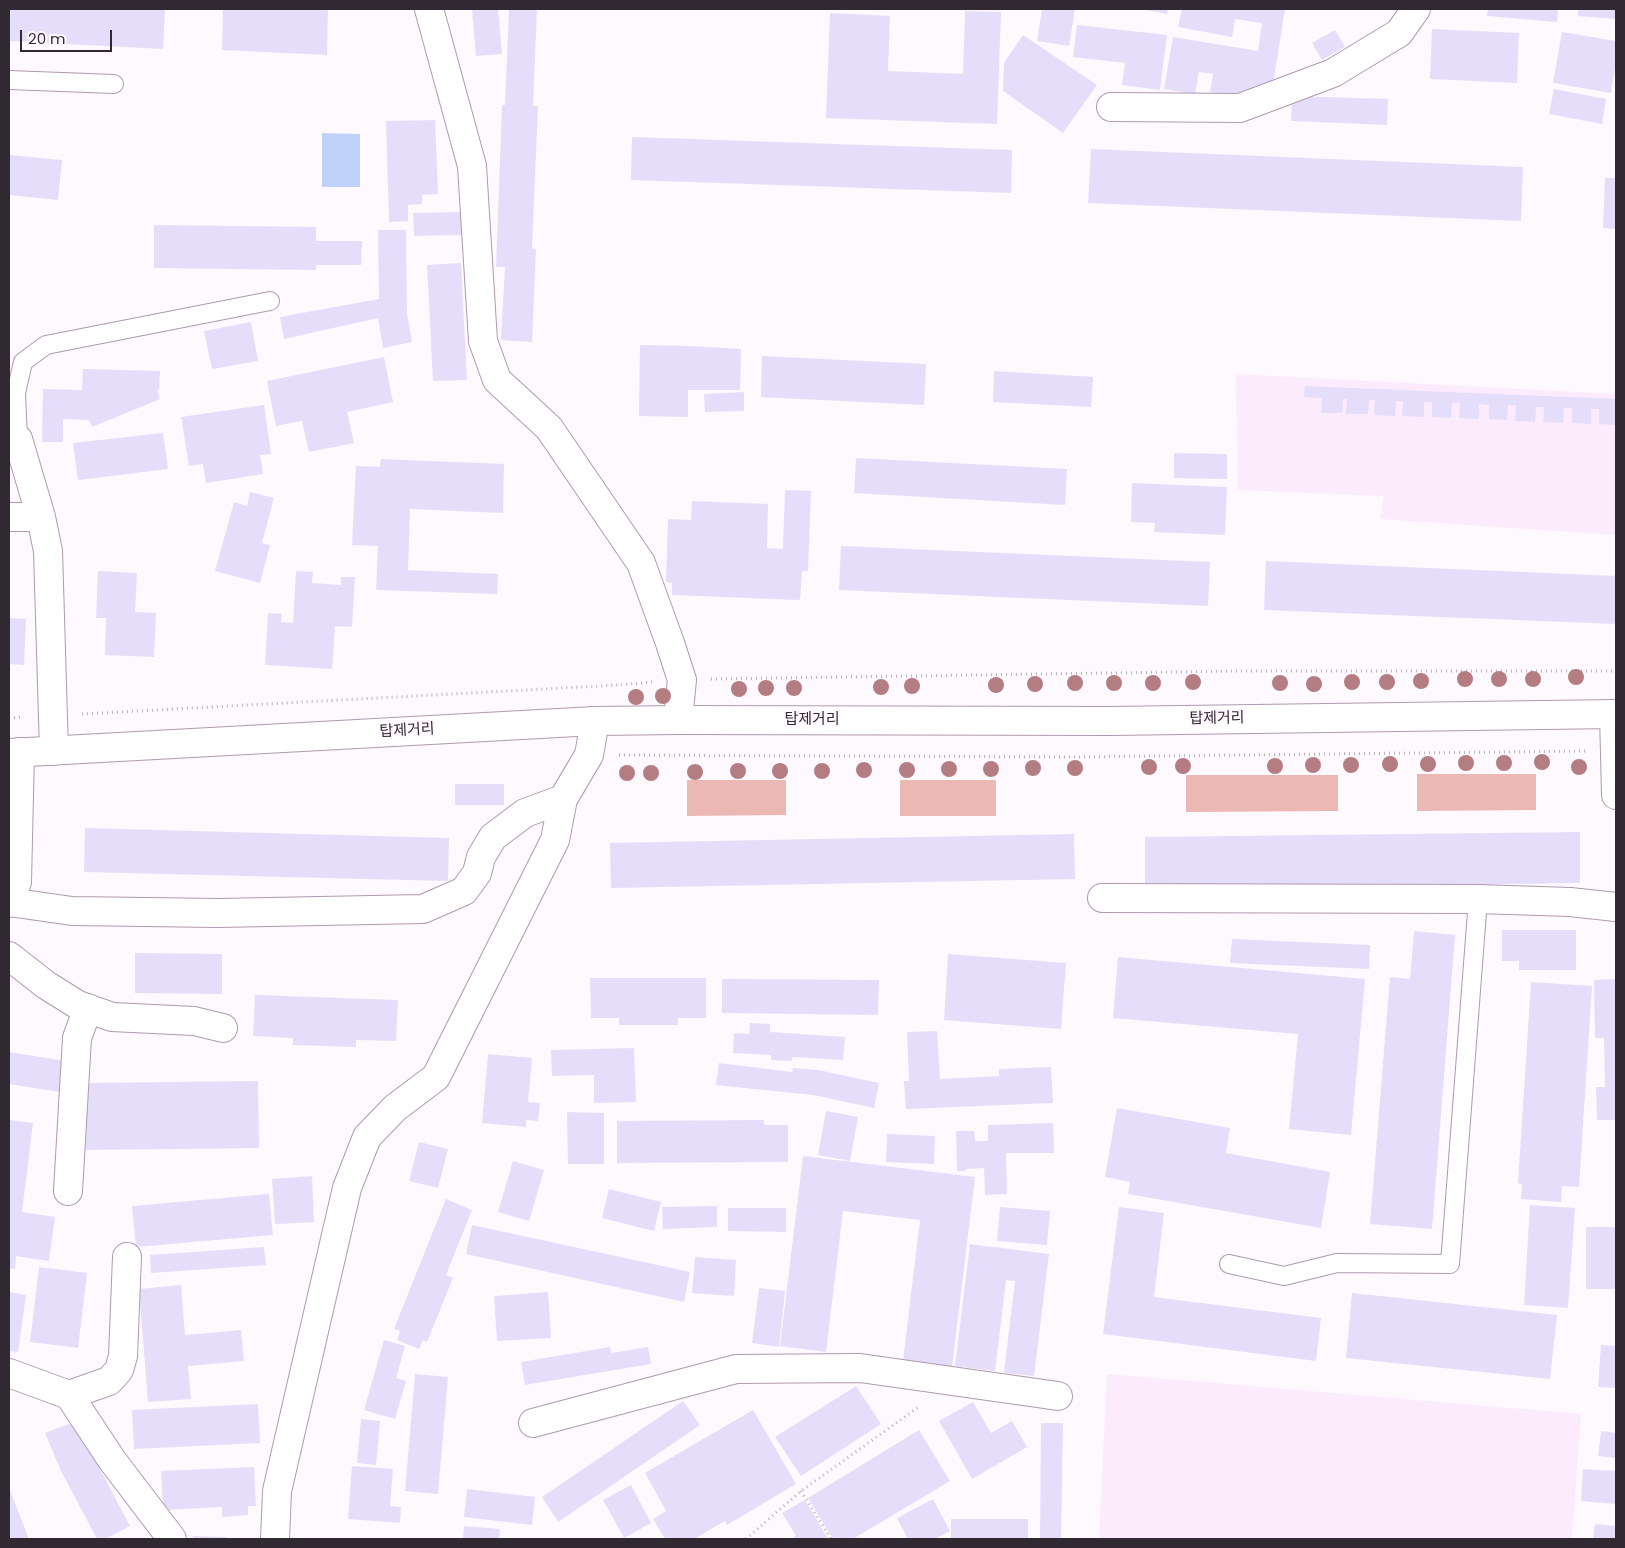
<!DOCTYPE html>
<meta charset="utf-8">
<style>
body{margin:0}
#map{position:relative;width:1625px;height:1548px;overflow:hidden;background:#fef9fe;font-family:Poppins,sans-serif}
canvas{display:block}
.frame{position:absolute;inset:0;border:10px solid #312932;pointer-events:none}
.scale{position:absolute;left:20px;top:30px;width:92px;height:22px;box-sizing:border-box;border:2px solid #312932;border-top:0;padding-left:6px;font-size:15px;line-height:18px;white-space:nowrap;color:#312932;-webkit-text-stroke:4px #fef9fe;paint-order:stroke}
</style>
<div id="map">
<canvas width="1625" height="1548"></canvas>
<div class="frame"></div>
<div class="scale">20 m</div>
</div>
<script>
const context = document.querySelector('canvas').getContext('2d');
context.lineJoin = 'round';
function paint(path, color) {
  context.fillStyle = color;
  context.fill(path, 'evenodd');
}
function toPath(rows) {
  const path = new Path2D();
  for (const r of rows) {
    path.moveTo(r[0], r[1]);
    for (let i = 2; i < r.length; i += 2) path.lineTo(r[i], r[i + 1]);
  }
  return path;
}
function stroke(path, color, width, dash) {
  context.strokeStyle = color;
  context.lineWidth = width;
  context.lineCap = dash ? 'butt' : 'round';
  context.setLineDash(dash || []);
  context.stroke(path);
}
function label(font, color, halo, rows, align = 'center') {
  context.font = font + ' Poppins,"Noto Sans KR",sans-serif';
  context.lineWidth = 5;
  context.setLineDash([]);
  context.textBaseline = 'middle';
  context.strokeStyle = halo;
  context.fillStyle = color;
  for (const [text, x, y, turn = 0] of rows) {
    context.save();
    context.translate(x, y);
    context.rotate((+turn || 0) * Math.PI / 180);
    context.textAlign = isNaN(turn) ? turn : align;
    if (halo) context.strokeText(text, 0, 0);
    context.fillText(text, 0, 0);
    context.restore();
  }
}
paint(toPath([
 [1236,374,1616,394,1616,535,1380,519,1384,496,1238,490],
 [1107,1374,1581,1414,1572,1539,1099,1539]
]), '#fcebfc');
paint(toPath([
 [1417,774,1536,774,1536,810,1417,811],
 [1186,775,1338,775,1338,811,1186,812],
 [687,780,786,780,786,815,687,816],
 [900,780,996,780,996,816,900,816]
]), '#ebb8b4');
paint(toPath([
 [322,133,360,134,360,187,322,187]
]), '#c1d2fa');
paint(toPath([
 [9,9,165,9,163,49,9,41],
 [223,9,328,9,327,55,222,50],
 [472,9,498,9,502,54,476,56],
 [509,9,537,9,533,106,538,106,532,248,536,249,532,342,501,340,505,267,496,267,502,105,505,105],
 [1042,9,1075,9,1069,46,1037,41],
 [1142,9,1168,9,1167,14],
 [1182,9,1285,9,1273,84,1241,97,1210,92,1213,74,1199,72,1195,94,1164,89,1173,37,1258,51,1262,23,1235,19,1232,37,1178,27],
 [1488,9,1558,9,1557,22,1487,16],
 [1578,9,1616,9,1616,19,1578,16],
 [965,11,1001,12,997,124,826,118,830,13,890,16,888,71,963,74],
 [1077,25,1167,35,1160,90,1122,85,1125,63,1073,57],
 [1432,29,1519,33,1517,83,1430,79],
 [1335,30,1345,47,1322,60,1312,43],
 [1562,32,1616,41,1616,62,1611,93,1553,83],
 [1023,35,1097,85,1063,133,1003,91,1004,63],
 [1554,89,1606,99,1602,124,1549,114],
 [1292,96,1388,99,1387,125,1291,121],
 [435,120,438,194,422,195,422,204,408,205,408,221,389,222,386,121],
 [632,137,1012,150,1011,193,631,180],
 [1091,149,1523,167,1521,221,1088,203],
 [9,155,62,160,58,200,9,195],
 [1605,178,1616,178,1616,229,1603,228],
 [461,212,462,235,414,236,413,213],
 [154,225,316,227,316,241,362,241,361,265,316,265,316,270,154,268],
 [378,230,406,230,407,313,412,342,383,348,378,318,284,339,280,317,379,299],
 [461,263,467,380,433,381,427,265],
 [251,322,258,361,212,369,204,331],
 [640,345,689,346,741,349,740,390,688,390,688,417,639,416],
 [762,356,926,364,924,405,761,397],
 [384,357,393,402,347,412,354,443,309,452,302,421,276,426,267,381],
 [83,369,160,371,159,390,157,390,160,399,92,427,89,420,63,419,63,442,42,442,43,389,82,390],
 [994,371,1093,377,1091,407,993,402],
 [1305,386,1616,399,1616,425,1599,424,1599,409,1591,409,1591,424,1572,423,1572,408,1564,408,1563,423,1543,422,1544,407,1536,407,1535,422,1515,421,1516,405,1508,405,1507,420,1489,419,1489,405,1479,404,1479,419,1459,418,1460,403,1452,403,1451,418,1432,417,1432,402,1424,402,1424,417,1402,416,1403,401,1396,401,1395,416,1374,415,1375,400,1369,400,1368,414,1346,414,1347,399,1343,399,1342,413,1321,413,1322,398,1304,397],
 [744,392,744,411,705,412,704,394],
 [264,405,271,454,260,455,263,474,206,483,203,464,189,466,181,417],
 [163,433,168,469,78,480,73,443],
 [1174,453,1227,454,1227,479,1174,478],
 [856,458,1067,469,1065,505,854,493],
 [381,459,504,464,503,513,410,509,408,570,498,574,497,594,376,590,378,546,352,545,356,466,380,467],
 [1132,483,1227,487,1225,535,1154,532,1155,523,1131,522],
 [785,490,811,491,808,571,802,571,800,600,672,595,672,583,666,582,668,519,691,520,692,501,768,504,767,548,783,549],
 [250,492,274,498,262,543,270,545,260,583,215,571,234,502,247,506],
 [841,546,1210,562,1208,606,839,590],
 [1266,561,1616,576,1616,624,1264,610],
 [98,571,137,573,135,612,156,613,154,657,105,655,106,618,96,618],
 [296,571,313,572,312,583,341,585,341,577,355,577,352,627,335,626,332,669,265,665,268,613,282,614,281,622,293,623],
 [9,618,26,619,24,665,9,664],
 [455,784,504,784,504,805,455,805],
 [85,828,449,838,448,881,84,872],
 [1580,832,1580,883,1145,889,1145,837],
 [1074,834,1075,879,611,888,610,843],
 [1502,930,1576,930,1576,970,1519,970,1519,961,1502,961],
 [1414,931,1455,935,1432,1229,1370,1224,1390,977,1410,979],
 [1232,939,1370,945,1369,969,1230,963],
 [135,953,222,954,222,994,135,993],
 [948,954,1066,963,1061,1029,944,1020],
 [1118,957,1365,979,1351,1135,1289,1129,1298,1034,1113,1018],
 [590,978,706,978,706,1018,678,1018,678,1025,619,1025,619,1018,591,1018],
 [722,979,879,980,878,1015,722,1013],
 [1616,979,1616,1120,1597,1120,1596,1087,1605,1087,1604,1038,1595,1038,1594,980],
 [1531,982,1592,986,1579,1187,1562,1186,1561,1202,1521,1199,1522,1184,1518,1183],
 [255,995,398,1000,396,1041,356,1040,356,1047,293,1045,293,1038,253,1036],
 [750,1023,770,1024,770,1032,845,1037,843,1060,792,1057,792,1061,771,1060,771,1055,733,1053,734,1033,749,1034],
 [937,1031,940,1079,999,1076,999,1069,1051,1067,1053,1103,906,1109,904,1081,909,1081,907,1032],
 [634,1048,636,1102,594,1103,594,1075,552,1076,551,1050],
 [9,1052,65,1061,60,1092,9,1084],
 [488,1054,532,1058,528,1102,540,1103,538,1121,526,1120,526,1127,482,1123],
 [719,1063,792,1072,793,1068,818,1070,879,1083,874,1108,813,1095,716,1085],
 [258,1081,259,1148,86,1150,85,1083],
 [1117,1108,1230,1128,1226,1153,1330,1172,1321,1228,1128,1194,1130,1182,1105,1177],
 [826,1111,858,1117,850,1161,818,1155],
 [567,1112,604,1113,604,1164,568,1164],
 [9,1120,33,1123,22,1212,55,1217,49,1261,16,1256,15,1269,9,1268],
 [764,1120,764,1125,788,1125,788,1162,617,1163,617,1121],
 [1053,1123,1054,1153,1006,1153,1007,1194,985,1195,984,1168,966,1169,966,1171,957,1171,956,1131,974,1131,975,1141,988,1141,988,1125],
 [887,1134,935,1136,934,1164,886,1162],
 [419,1142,448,1149,438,1188,409,1181],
 [803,1156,975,1177,952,1367,903,1361,920,1220,843,1211,826,1352,780,1346],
 [513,1161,544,1170,529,1221,498,1212],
 [312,1176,314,1222,275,1224,272,1179],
 [609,1189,661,1202,654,1231,602,1218],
 [269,1194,273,1235,136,1247,132,1206],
 [446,1199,472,1210,446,1275,453,1278,427,1342,423,1340,419,1349,397,1340,400,1331,394,1329],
 [1530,1205,1575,1208,1568,1308,1524,1305],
 [717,1206,717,1227,663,1229,662,1207],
 [1000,1207,1050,1211,1047,1245,997,1241],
 [1119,1207,1164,1213,1154,1297,1321,1318,1316,1361,1103,1334],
 [728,1208,786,1208,786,1232,728,1231],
 [472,1225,690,1272,684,1302,466,1254],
 [1586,1227,1616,1227,1616,1289,1586,1289],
 [970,1244,1049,1254,1034,1376,1004,1373,1015,1281,1006,1280,995,1371,955,1366],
 [264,1247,266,1265,151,1273,150,1255],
 [695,1257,736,1260,734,1296,692,1293],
 [39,1267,87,1273,78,1348,30,1342],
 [181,1285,185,1335,241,1330,244,1361,188,1366,191,1399,148,1402,139,1289],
 [759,1288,785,1291,779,1347,752,1343],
 [9,1292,26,1295,18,1352,9,1351],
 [548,1292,551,1338,497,1341,494,1296],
 [1352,1293,1557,1315,1550,1379,1346,1358],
 [384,1340,405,1346,396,1378,406,1381,395,1419,364,1410],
 [1601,1345,1616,1346,1616,1388,1598,1387],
 [610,1347,611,1353,648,1347,651,1364,525,1385,521,1362],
 [415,1374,448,1377,438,1494,405,1491],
 [856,1386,881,1424,801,1476,775,1437],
 [683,1401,700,1425,558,1522,542,1497],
 [973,1402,991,1433,1012,1421,1027,1447,972,1479,939,1421],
 [258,1404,260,1443,134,1449,132,1410],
 [753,1410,796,1484,727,1525,725,1521,694,1539,665,1539,653,1519,666,1511,645,1473],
 [361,1419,380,1421,376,1465,357,1463],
 [79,1420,92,1454,130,1526,105,1539,97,1539,61,1471,45,1433],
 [1041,1423,1063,1423,1061,1539,1040,1539],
 [919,1430,950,1481,853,1539,833,1539,808,1498],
 [1601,1431,1616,1433,1616,1458,1598,1456],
 [352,1466,393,1469,390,1506,401,1507,400,1523,348,1519],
 [254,1467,256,1506,248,1506,248,1515,222,1517,222,1507,163,1510,161,1471],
 [1583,1469,1616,1471,1616,1504,1581,1501],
 [631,1485,651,1523,624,1538,603,1500],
 [9,1488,29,1539,9,1539],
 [467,1489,535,1497,532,1525,464,1517],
 [933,1499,950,1531,935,1539,908,1539,897,1518],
 [805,1500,828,1539,791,1539,796,1536,782,1513],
 [951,1519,1028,1519,1028,1539,951,1539],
 [1595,1524,1616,1526,1616,1539,1593,1539],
 [464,1526,500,1529,499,1539,463,1539],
 [193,1536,226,1537,226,1539,192,1539]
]), '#e4defb');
const service = toPath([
 [9,80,114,84],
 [18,439,16,393,23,362,46,345,270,301],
 [1229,1264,1284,1276,1337,1263,1450,1264,1478,899]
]);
const minor = toPath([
 [429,9,472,166,483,341,497,380,549,428,641,563,670,643,682,680,678,720],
 [1111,107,1240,108,1333,73,1399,33,1416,9],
 [18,439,41,517,48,551,54,751],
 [9,517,41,517],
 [1614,714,1616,795],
 [1102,898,1478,899,1570,902,1616,907],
 [9,902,72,911,218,913,423,909,464,891,477,873,481,857,493,837,525,813,563,799],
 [9,903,17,882,20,752],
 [9,956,46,985,78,1005,112,1017,194,1021,223,1028],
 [68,1191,77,1038,88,1008],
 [9,1373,69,1395,112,1460,172,1539],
 [69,1395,109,1381,119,1370,123,1356,127,1257],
 [533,1423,736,1369,860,1368,1058,1396],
 [275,1539,277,1491,347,1188,367,1137,395,1108,436,1077,555,840,563,799,589,755,595,721]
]);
const secondary = toPath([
 [9,753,595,721,678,720,1110,721,1616,714]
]);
stroke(service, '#af99af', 20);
stroke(minor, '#af99af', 30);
stroke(secondary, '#af99af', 30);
stroke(toPath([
 [711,679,1240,671,1616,671],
 [82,714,618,685,652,682],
 [9,718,23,717],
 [619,755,1073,757,1586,751],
 [801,1491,831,1539],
 [746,1539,801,1491,920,1406]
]), '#b6b0b7', 3, [1, 4]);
stroke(service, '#fff', 18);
stroke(minor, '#fff', 28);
stroke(secondary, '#fff', 28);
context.fillStyle = '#b37d82';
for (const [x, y] of [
 [1576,677],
 [1465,679],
 [1499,679],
 [1533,679],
 [1421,681],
 [1193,682],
 [1352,682],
 [1387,682],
 [1075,683],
 [1114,683],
 [1153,683],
 [1280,683],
 [1035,684],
 [1314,684],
 [996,685],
 [912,686],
 [881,687],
 [766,688],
 [794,688],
 [739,689],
 [663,696],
 [636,697],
 [1542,762],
 [1466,763],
 [1504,763],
 [1390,764],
 [1428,764],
 [1313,765],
 [1351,765],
 [1183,766],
 [1275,766],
 [1149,767],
 [1579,767],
 [1033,768],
 [1075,768],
 [949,769],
 [991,769],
 [864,770],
 [907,770],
 [738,771],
 [780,771],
 [822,771],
 [695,772],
 [627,773],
 [651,773]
]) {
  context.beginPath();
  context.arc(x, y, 8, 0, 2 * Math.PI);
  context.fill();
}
label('15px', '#312932', '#fef9fe', [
 ["탑제거리",1217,719,-1],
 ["탑제거리",812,720],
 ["탑제거리",407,731,-3]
]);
</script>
